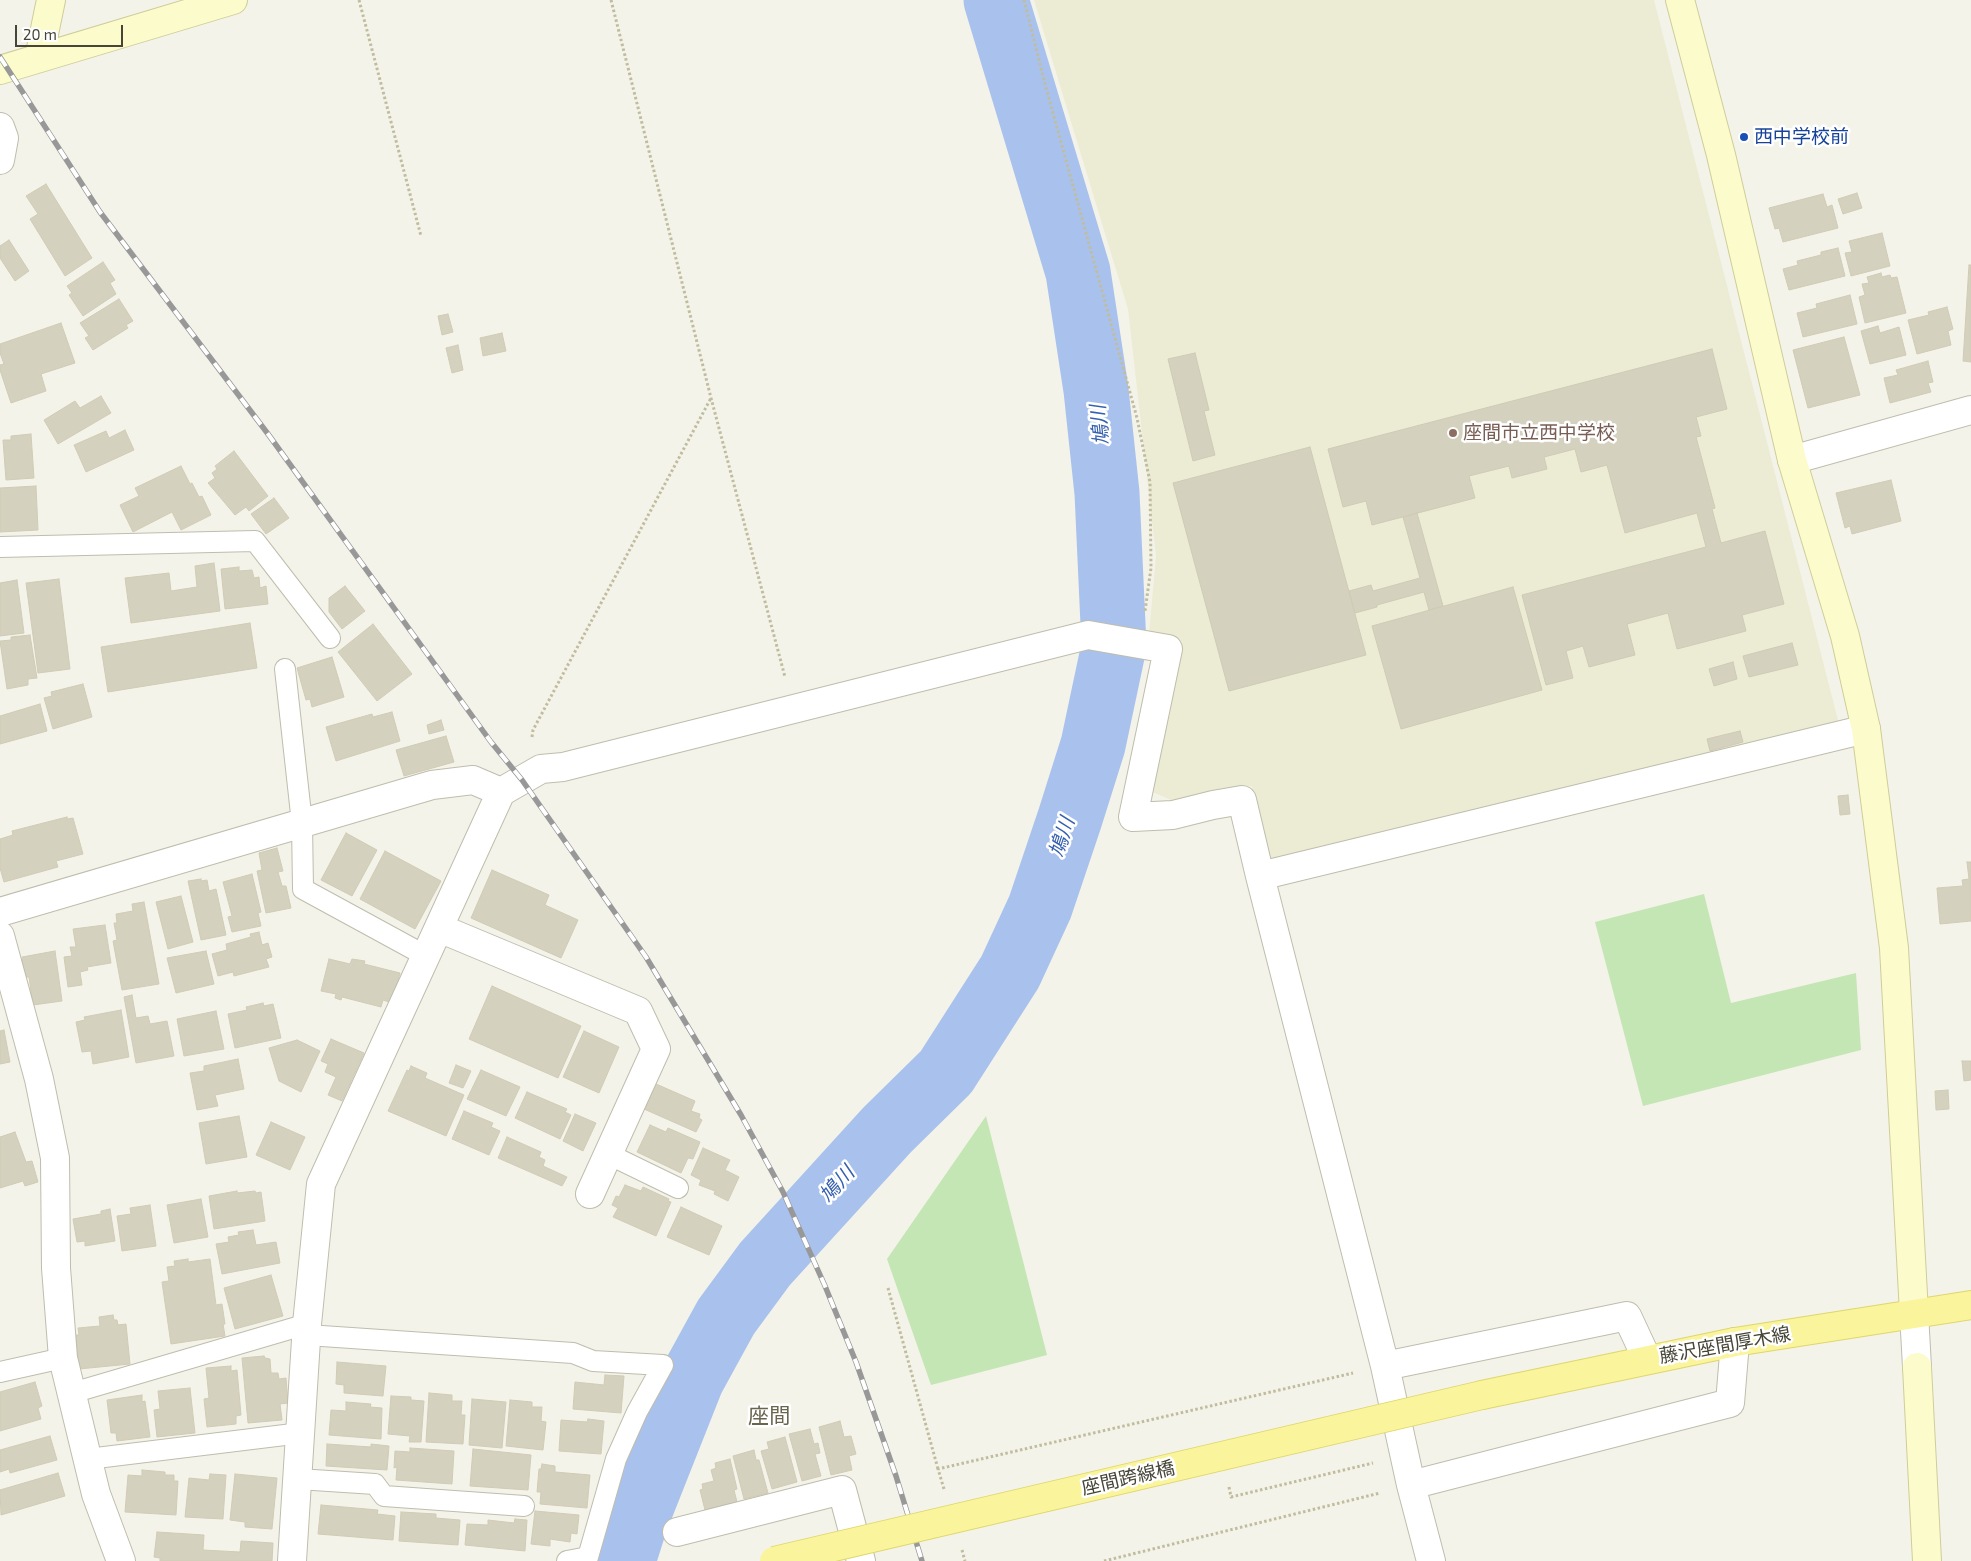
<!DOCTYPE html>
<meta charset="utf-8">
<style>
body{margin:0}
#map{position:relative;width:1971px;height:1561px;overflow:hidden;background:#f4f3e9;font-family:"Exo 2",sans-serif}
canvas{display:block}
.scale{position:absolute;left:15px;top:25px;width:108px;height:22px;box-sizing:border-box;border:2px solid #474538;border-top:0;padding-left:6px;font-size:15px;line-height:18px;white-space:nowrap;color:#474538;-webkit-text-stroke:4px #fff;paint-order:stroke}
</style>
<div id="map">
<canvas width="1971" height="1561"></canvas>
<div class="scale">20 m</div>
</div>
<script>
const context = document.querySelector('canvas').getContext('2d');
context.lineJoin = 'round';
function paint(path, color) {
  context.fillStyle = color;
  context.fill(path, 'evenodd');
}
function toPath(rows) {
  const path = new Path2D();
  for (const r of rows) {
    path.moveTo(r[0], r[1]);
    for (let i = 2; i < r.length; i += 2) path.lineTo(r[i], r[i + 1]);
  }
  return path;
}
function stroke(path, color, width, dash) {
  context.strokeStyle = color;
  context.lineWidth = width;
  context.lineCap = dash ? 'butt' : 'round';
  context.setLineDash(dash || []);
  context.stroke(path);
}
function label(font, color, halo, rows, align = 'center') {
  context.font = font + ' "Exo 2","Noto Sans JP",sans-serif';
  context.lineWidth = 5;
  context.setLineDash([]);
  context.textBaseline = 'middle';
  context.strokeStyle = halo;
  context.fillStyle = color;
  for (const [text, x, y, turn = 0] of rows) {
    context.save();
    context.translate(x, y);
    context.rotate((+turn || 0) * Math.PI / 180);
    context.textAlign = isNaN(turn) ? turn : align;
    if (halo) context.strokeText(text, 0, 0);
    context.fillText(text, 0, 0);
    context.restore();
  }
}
paint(toPath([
 [1034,0,1654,0,1840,728,1285,867,1271,858,1252,786,1178,803,1150,791,1180,642,1149,635,1156,556,1128,309]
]), '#ecebd4');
paint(toPath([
 [1704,894,1731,1003,1856,973,1861,1050,1643,1106,1595,922],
 [986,1116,1047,1355,931,1385,887,1259]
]), '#c4e6b4');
stroke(toPath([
 [623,1561,635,1523,692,1379,726,1317,765,1264,887,1130,946,1072,1010,972,1040,907,1070,818,1093,745,1114,646,1107,493,1096,390,1078,272,996,0]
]), '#a9c2ed', 65);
const building = toPath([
 [46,184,92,258,65,276,30,219,38,214,26,196,46,184],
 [1857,193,1862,208,1843,214,1838,199,1857,193],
 [1823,194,1827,207,1832,205,1838,228,1783,242,1779,228,1775,229,1769,208,1823,194],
 [1882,233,1890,266,1851,276,1845,253,1852,252,1849,241,1882,233],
 [9,240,29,271,15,281,0,258,0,246,9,240],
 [1838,248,1845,276,1789,290,1783,269,1798,265,1797,261,1821,255,1821,252,1838,248],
 [103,262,115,280,110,283,116,294,83,316,69,295,72,293,67,286,103,262],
 [1969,265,1971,265,1971,362,1963,361,1969,265],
 [1881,273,1882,277,1890,275,1891,278,1897,277,1906,313,1865,323,1859,297,1865,295,1862,284,1869,283,1867,277,1881,273],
 [1850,295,1857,324,1803,337,1797,313,1817,308,1816,304,1850,295],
 [119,299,133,321,126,325,128,328,93,350,85,338,89,336,80,323,119,299],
 [1947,307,1953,329,1948,331,1951,345,1917,354,1908,320,1929,315,1928,312,1947,307],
 [448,314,453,332,442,335,438,316,448,314],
 [61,323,75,363,41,374,46,391,11,403,0,370,0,365,4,364,0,353,0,344,61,323],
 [1878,326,1880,333,1899,327,1906,355,1870,364,1861,331,1878,326],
 [502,333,506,351,483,356,480,338,502,333],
 [1844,337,1860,395,1808,408,1793,350,1844,337],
 [458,345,463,370,452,373,446,348,458,345],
 [1712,349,1727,409,1696,417,1701,436,1696,437,1715,508,1712,509,1721,543,1765,531,1784,604,1742,615,1746,631,1677,649,1668,613,1627,624,1635,655,1589,667,1583,646,1566,651,1573,678,1546,685,1522,595,1706,547,1697,513,1625,533,1607,465,1581,472,1575,449,1544,457,1547,469,1512,478,1509,466,1469,476,1475,498,1372,525,1366,501,1343,507,1328,449,1712,349],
 [1195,353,1209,410,1204,411,1215,455,1193,461,1168,359,1195,353],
 [1928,361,1933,382,1928,383,1931,392,1890,403,1884,378,1898,375,1896,370,1928,361],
 [101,396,111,413,58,444,44,420,75,401,80,408,101,396],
 [125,430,134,450,86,472,74,445,106,431,109,438,125,430],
 [31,434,34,478,6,480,3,440,11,440,11,436,31,434],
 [1310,447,1366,655,1229,691,1173,483,1310,447],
 [234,451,268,496,249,511,246,507,235,515,208,483,215,478,212,473,217,469,215,466,234,451],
 [181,466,190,484,192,483,199,497,202,496,211,515,181,530,172,512,133,532,120,505,139,496,135,488,181,466],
 [1891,480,1901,521,1852,534,1850,526,1845,528,1836,493,1891,480],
 [36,486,38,530,0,532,0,488,36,486],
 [274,498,289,518,266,534,251,514,274,498],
 [1417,513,1443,606,1429,610,1424,592,1377,605,1377,607,1355,613,1349,591,1371,585,1373,591,1420,578,1403,517,1417,513],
 [214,563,220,611,131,623,125,578,169,573,171,591,197,587,195,566,214,563],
 [239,567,239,571,252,570,254,578,259,577,260,588,266,586,268,604,225,609,221,569,239,567],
 [59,579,70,669,38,673,26,583,59,579],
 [17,580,24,633,0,636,0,583,17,580],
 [345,586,365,611,342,629,329,612,329,598,345,586],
 [1513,587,1542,690,1401,729,1372,626,1513,587],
 [250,623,257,668,108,692,101,647,250,623],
 [373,624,412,674,377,701,338,652,373,624],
 [30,635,37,678,28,679,28,685,7,689,0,641,11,640,11,637,30,635],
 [1792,643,1798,665,1749,677,1743,656,1792,643],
 [332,657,344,697,312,707,310,699,306,700,297,668,332,657],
 [1733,662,1737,679,1714,686,1709,669,1733,662],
 [83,684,92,717,53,729,44,698,52,696,51,692,83,684],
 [40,704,47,731,0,744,0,716,40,704],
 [392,712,400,741,336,761,326,727,372,714,373,717,392,712],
 [441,720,444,730,429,734,427,725,441,720],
 [1740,731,1743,742,1710,751,1707,739,1740,731],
 [446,736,454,762,404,776,396,750,446,736],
 [1848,795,1850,814,1840,815,1838,796,1848,795],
 [67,817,67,819,73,818,83,854,56,861,58,867,4,882,0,868,0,839,13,835,12,831,67,817],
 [346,833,377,850,352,896,321,880,346,833],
 [277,848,283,871,278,872,282,886,286,886,291,908,266,913,257,871,262,870,259,853,277,848],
 [385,851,441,881,415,929,360,899,385,851],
 [1967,862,1971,862,1971,921,1940,924,1937,888,1963,886,1962,880,1969,879,1967,862],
 [492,870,549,895,545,905,578,920,561,958,471,918,492,870],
 [252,874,261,912,258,913,261,926,232,932,228,917,232,916,223,882,252,874],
 [201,879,201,881,207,880,209,891,216,889,226,935,201,940,188,881,201,879],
 [181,896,193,942,168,949,156,902,181,896],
 [144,902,159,984,122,990,113,941,117,940,114,923,117,923,116,914,133,911,132,904,144,902],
 [105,925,111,963,87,967,88,970,80,972,82,985,68,987,64,957,72,956,70,947,76,947,73,929,105,925],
 [259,932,262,945,268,943,272,957,266,959,269,967,234,976,233,972,218,976,212,954,227,950,226,944,251,937,250,934,259,932],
 [55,951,62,1001,33,1005,29,977,25,977,22,957,55,951],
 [206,951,214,984,176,993,167,958,206,951],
 [329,959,350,964,352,959,365,961,364,964,400,973,392,1003,383,1000,381,1007,342,997,341,1000,335,998,336,994,321,991,329,959],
 [492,986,581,1026,558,1078,469,1039,492,986],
 [132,995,136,1018,148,1016,150,1024,167,1021,174,1056,136,1063,124,997,132,995],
 [263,1003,264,1006,273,1004,281,1038,235,1048,228,1014,247,1010,246,1007,263,1003],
 [121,1010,129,1057,93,1064,91,1051,82,1052,76,1022,85,1020,84,1017,121,1010],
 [216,1011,224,1049,184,1056,177,1019,216,1011],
 [4,1030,10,1062,0,1064,0,1031,4,1030],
 [584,1031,619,1047,599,1093,563,1077,584,1031],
 [331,1039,364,1053,342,1101,328,1095,336,1077,325,1072,328,1064,321,1061,331,1039],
 [297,1040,320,1051,301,1092,279,1081,269,1048,297,1040],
 [238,1059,244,1089,215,1095,218,1106,197,1110,190,1073,204,1071,204,1066,238,1059],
 [1962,1061,1971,1061,1971,1080,1964,1081,1962,1061],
 [456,1065,471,1071,463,1088,449,1083,456,1065],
 [411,1066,427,1073,425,1078,464,1095,446,1136,388,1111,407,1070,409,1071,411,1066],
 [481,1070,520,1087,506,1116,467,1099,481,1070],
 [656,1084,695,1101,691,1111,700,1114,699,1118,702,1120,696,1132,644,1109,656,1084],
 [1948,1090,1949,1109,1936,1110,1935,1091,1948,1090],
 [527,1092,567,1109,565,1112,571,1115,560,1139,515,1118,527,1092],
 [464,1111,493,1123,491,1127,500,1131,489,1155,452,1139,464,1111],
 [575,1114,596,1123,583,1151,563,1141,575,1114],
 [239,1116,247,1157,206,1164,199,1123,239,1116],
 [271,1122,305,1137,290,1170,256,1155,271,1122],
 [650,1125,666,1132,668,1128,700,1142,693,1159,688,1158,681,1173,637,1152,650,1125],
 [15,1132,26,1162,32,1161,38,1182,25,1186,23,1181,0,1188,0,1137,15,1132],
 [507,1137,541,1152,539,1157,545,1160,543,1166,567,1177,562,1186,498,1158,507,1137],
 [703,1148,730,1160,725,1170,739,1177,728,1201,714,1194,715,1191,699,1185,701,1180,691,1175,703,1148],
 [625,1185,641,1191,643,1187,669,1199,668,1201,671,1202,656,1236,613,1217,618,1208,612,1205,616,1196,619,1197,625,1185],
 [237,1191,237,1193,255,1191,256,1193,261,1192,265,1221,214,1229,209,1196,237,1191],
 [201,1199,208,1237,174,1243,167,1205,201,1199],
 [150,1205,156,1246,122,1251,117,1216,131,1214,130,1208,150,1205],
 [681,1207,722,1226,709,1255,667,1237,681,1207],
 [110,1209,115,1241,85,1246,85,1241,77,1242,73,1219,101,1214,101,1211,110,1209],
 [253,1230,256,1245,276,1242,280,1263,222,1274,216,1244,229,1242,228,1237,239,1235,238,1232,253,1230],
 [188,1259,188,1262,210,1259,216,1305,222,1304,225,1324,223,1324,225,1336,171,1344,162,1282,169,1281,167,1267,175,1266,174,1261,188,1259],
 [271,1275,283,1316,235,1329,224,1288,271,1275],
 [113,1315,114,1320,117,1320,118,1325,126,1324,130,1364,79,1369,76,1335,79,1335,78,1328,100,1326,99,1317,113,1315],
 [264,1356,265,1358,270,1359,271,1373,278,1373,279,1379,286,1378,288,1403,280,1404,282,1420,248,1423,242,1358,264,1356],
 [337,1362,386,1366,383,1396,344,1393,344,1385,336,1384,337,1362],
 [231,1366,231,1371,237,1370,241,1415,236,1416,236,1424,207,1427,204,1399,209,1398,206,1368,231,1366],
 [605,1375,624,1376,621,1413,573,1409,575,1382,604,1385,605,1375],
 [35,1382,42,1406,38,1408,41,1419,0,1431,0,1392,35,1382],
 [190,1388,195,1433,157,1437,154,1410,160,1409,158,1391,190,1388],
 [429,1393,452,1395,452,1401,462,1401,461,1415,465,1415,463,1444,426,1442,429,1393],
 [142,1395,142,1402,145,1401,150,1437,117,1441,116,1433,111,1433,107,1400,142,1395],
 [391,1396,411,1397,411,1400,424,1401,421,1442,409,1442,410,1436,388,1434,391,1396],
 [472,1399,506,1402,502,1448,469,1445,472,1399],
 [510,1400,532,1402,532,1407,542,1407,541,1421,546,1422,543,1450,506,1446,510,1400],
 [346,1402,371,1404,370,1407,382,1408,381,1439,329,1435,331,1410,346,1411,346,1402],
 [588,1419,604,1421,601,1454,559,1451,561,1420,587,1422,588,1419],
 [840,1421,844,1437,851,1436,856,1454,849,1456,852,1470,831,1475,819,1427,840,1421],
 [810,1429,814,1444,818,1443,820,1453,815,1454,821,1476,802,1481,789,1434,810,1429],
 [50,1436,57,1460,10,1473,9,1469,0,1472,0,1450,50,1436],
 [785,1437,797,1482,772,1489,761,1451,769,1449,767,1442,785,1437],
 [327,1444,371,1447,371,1444,389,1446,387,1470,326,1466,327,1444],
 [410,1448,454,1451,452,1484,396,1480,397,1467,394,1468,395,1451,410,1452,410,1448],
 [473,1449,531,1455,528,1490,470,1486,473,1449],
 [754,1450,756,1460,759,1460,768,1493,744,1499,733,1456,754,1450],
 [730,1459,737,1489,734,1490,737,1502,705,1510,700,1490,703,1489,702,1484,714,1481,711,1470,716,1468,715,1463,730,1459],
 [542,1464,555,1466,555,1472,590,1475,587,1508,540,1504,541,1492,537,1492,539,1469,541,1469,542,1464],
 [142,1470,165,1472,165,1475,174,1475,174,1481,178,1481,176,1515,125,1512,128,1475,142,1476,142,1470],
 [58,1473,65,1496,1,1515,0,1490,58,1473],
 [210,1474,226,1475,223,1519,185,1517,189,1478,209,1480,210,1474],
 [235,1474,277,1478,272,1529,245,1527,245,1522,230,1520,235,1474],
 [321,1505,378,1510,377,1514,395,1516,393,1540,318,1534,321,1505],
 [535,1511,579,1515,577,1534,571,1533,570,1542,550,1539,550,1546,531,1544,535,1511],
 [401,1512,436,1514,436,1518,460,1520,458,1545,399,1541,401,1512],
 [515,1519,527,1520,525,1551,465,1545,467,1524,488,1525,488,1520,514,1523,515,1519],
 [157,1532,204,1535,203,1550,240,1552,241,1541,273,1543,272,1561,160,1561,160,1558,154,1557,157,1532]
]);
paint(building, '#d5d1bf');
stroke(building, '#d0cbb3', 1);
const lane = toPath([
 [0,547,255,541,330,638],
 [285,669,302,823,303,889,426,956],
 [608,1154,678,1188],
 [307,1335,573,1353,593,1361,663,1365,637,1412,616,1459,588,1557,567,1561],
 [0,1372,63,1358],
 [72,1393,307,1324],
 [88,1459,301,1433],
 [298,1479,375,1484,384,1496,524,1506]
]);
const street = toPath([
 [0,127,4,138,0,160],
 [1792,460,1971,410],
 [1260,876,1866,729],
 [0,912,432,785,473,780,501,792,541,769,563,767,1088,635,1168,649,1133,817,1173,815,1213,805,1242,800,1260,876,1385,1366,1411,1485,1431,1561],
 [439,928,638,1011,656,1049,590,1194],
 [0,936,39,1079,55,1158,56,1268,63,1358,96,1494,121,1561],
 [1914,1313,1917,1367],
 [1385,1366,1627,1316,1647,1359],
 [1411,1485,1730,1403,1735,1342],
 [677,1532,842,1490,861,1561],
 [292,1561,307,1324,321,1184,501,792]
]);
const secondary = toPath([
 [1680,0,1721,155,1792,460,1845,636,1866,729,1894,948,1914,1313],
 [39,58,51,0],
 [0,70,233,0],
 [1917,1367,1927,1561]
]);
const primary = toPath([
 [1482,1395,1735,1342,1971,1305]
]);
stroke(lane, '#bfbdac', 22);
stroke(street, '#bfbdac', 30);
stroke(secondary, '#cfcd99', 30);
stroke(primary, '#dfd66c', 30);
stroke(toPath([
 [359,0,421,236],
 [611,0,711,398,785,677],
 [1024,0,1045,84,1137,418,1150,482,1151,568,1145,611],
 [532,737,533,730,711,398],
 [888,1288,938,1469],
 [1229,1487,1231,1497,1373,1463],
 [944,1489,938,1469,1353,1373],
 [962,1550,965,1561],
 [1104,1561,1380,1493]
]), '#c0bc9e', 3, [2.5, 2.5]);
stroke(lane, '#fff', 20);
stroke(street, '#fff', 28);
stroke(secondary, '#fcfbcb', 28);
stroke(primary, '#faf49c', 28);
const rail = toPath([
 [0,57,100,212,268,434,491,742,522,780,646,957,741,1115,783,1192,825,1286,856,1362,896,1476,922,1561]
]);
stroke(rail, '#989898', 5.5);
stroke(rail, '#fff', 4, [11]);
const primaryBridge = toPath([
 [774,1561,1482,1395]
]);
stroke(primaryBridge, '#dfd66c', 30, []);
stroke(primaryBridge, '#faf49c', 28);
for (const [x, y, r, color] of [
 [1744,137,5,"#1a4fb4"],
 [1453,433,5,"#8d6e63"]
]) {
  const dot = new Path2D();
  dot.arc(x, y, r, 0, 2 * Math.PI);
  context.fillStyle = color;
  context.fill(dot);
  stroke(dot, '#fff', 2);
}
label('19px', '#164399', '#fff', [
 ["西中学校前",1754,137]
], 'left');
label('19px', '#785e54', '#fff', [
 ["座間市立西中学校",1463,433]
], 'left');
label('19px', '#474538', '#fff', [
 ["藤沢座間厚木線",1725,1345,-10],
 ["座間跨線橋",1128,1478,-13]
]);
label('italic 20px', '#3560af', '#fff', [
 ["鳩川",1100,425,-96],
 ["鳩川",1062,837,-72],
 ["鳩川",837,1184,-48]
]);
label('21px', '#6a654f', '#fff', [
 ["座間",769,1416]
]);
</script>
